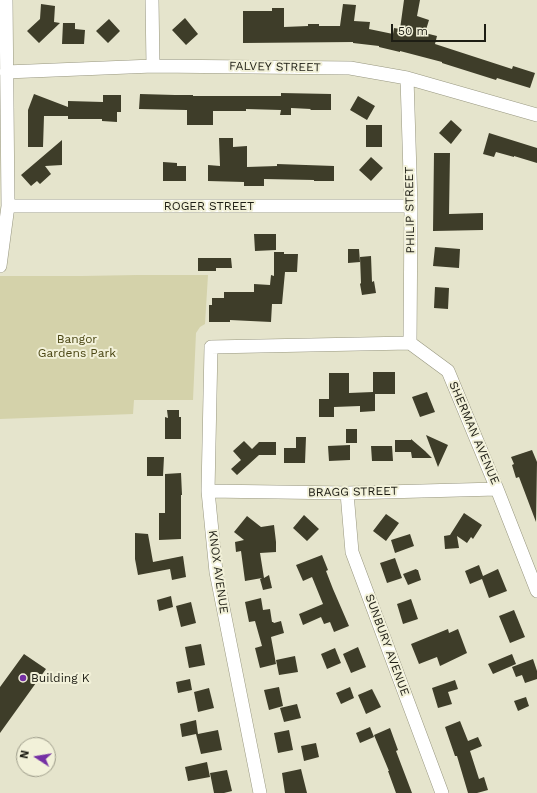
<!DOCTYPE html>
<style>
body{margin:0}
#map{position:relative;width:537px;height:793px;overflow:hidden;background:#e5e4cc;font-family:"Work Sans",sans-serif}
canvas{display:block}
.north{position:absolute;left:16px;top:737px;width:40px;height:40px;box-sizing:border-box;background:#f2f1d9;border:1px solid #9d9c8a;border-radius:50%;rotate:282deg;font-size:11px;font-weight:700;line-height:16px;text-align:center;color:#1d1d14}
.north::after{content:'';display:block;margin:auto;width:14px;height:18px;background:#7530a4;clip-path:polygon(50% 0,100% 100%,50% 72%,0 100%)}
.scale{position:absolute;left:391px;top:24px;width:95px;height:18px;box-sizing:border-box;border:2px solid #1d1d14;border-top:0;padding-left:5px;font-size:12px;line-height:14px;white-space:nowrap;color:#1d1d14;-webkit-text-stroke:3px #f2f1d9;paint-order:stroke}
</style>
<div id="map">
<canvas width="537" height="793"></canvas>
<div class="north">N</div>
<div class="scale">50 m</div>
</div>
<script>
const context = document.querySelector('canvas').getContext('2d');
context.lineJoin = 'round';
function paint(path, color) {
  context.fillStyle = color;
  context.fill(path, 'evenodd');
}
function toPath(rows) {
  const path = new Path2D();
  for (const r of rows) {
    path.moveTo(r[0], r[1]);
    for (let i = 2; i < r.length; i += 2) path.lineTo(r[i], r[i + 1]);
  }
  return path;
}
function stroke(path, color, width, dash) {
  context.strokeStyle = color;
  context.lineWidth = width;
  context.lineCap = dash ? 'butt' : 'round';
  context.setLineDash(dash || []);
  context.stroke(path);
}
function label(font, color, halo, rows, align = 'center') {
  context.font = font + ' "Work Sans",sans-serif';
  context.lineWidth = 4;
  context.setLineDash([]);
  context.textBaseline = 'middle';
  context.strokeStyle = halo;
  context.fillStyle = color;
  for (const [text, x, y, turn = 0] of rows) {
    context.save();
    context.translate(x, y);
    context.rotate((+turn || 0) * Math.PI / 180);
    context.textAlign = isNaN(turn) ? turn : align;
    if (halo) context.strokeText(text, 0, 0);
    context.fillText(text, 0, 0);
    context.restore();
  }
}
paint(toPath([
 [137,275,208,275,205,324,200,327,196,333,193,400,134,400,133,414,0,419,0,276,82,276]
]), '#d4d2aa');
paint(toPath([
 [404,0,420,0,417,16,429,20,425,33,437,36,435,44,512,69,513,66,535,73,530,88,497,78,496,80,442,63,442,62,400,51,400,52,379,47,379,46,353,43,353,42,243,43,243,11,272,11,272,8,284,8,284,27,308,26,308,24,319,24,319,26,340,26,343,4,356,5,354,21,370,22,369,29,393,34,394,28,400,29],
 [41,4,55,6,54,22,60,23,39,43,27,31,40,19],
 [185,18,198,34,186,45,172,30],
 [109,19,120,31,108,43,96,31],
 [63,23,75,23,75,29,85,30,84,44,62,44],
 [281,93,331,94,331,110,310,110,311,109,291,108,291,115,280,115,281,110,246,109,246,111,213,111,213,125,187,125,187,110,139,109,140,94,175,95,193,95,193,96,281,96],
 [34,94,68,107,68,101,103,102,103,95,121,95,121,112,117,112,117,122,102,121,102,119,68,119,68,116,44,116,43,147,28,147,28,110],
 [358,96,375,106,367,120,350,110],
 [451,120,462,130,451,144,439,133],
 [366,125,382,125,382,147,366,147],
 [489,133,537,148,537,163,514,156,514,157,496,152,494,157,483,154],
 [219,138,233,138,233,147,247,146,247,167,277,166,277,164,334,166,334,181,314,181,314,180,264,179,264,186,244,186,244,182,208,181,208,165,220,166],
 [62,140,62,165,45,166,51,174,40,184,37,181,31,186,21,175],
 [434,153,450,153,449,214,483,213,483,230,433,231],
 [371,157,383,168,371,181,359,170],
 [163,162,177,163,177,166,186,166,186,181,163,181],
 [254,234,276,234,276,250,255,251],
 [435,247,460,249,459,268,433,266],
 [348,249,359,249,360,262,348,263],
 [274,252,284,252,284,254,298,254,297,272,285,272,282,304,272,304,271,322,230,320,230,322,209,322,209,305,212,305,212,298,224,298,224,292,254,292,254,284,270,285,271,275,274,276],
 [371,256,372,282,374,281,376,293,362,295,360,284,361,283,360,257],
 [198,258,231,258,232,268,216,268,216,271,198,271],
 [435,287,449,288,448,309,434,308],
 [373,372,395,372,395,394,375,394,375,411,360,412,360,406,334,407,334,417,319,417,319,399,329,399,329,373,349,373,349,393,373,392],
 [427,392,435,412,420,417,412,397],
 [167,410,179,410,179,417,181,417,181,439,165,439,165,417,168,418],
 [346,429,357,429,357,443,346,443],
 [426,435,448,445,438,467],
 [296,437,306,437,305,463,284,463,284,448,296,448],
 [411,439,425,451,432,458,412,458,411,452,395,452,395,440,411,440],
 [244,441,252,449,259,442,276,442,276,455,259,455,237,475,231,469,241,460,233,451],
 [350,445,350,460,329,461,328,446],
 [371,446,392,446,393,461,372,461],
 [532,450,537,462,536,522,519,477,516,478,512,465,514,464,511,457],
 [147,457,164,457,163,476,147,476],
 [181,473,182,495,181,495,181,539,159,540,159,513,165,513,165,474],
 [464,513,482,525,473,539,471,537,467,543,457,536,459,548,445,549,444,536,450,535],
 [386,514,399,523,386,541,373,531],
 [304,515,319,529,307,541,293,528],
 [247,516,261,527,274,525,276,542,276,552,260,553,264,578,269,575,272,588,263,590,260,579,262,578,245,581,241,551,236,552,235,542,244,540,234,532],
 [135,533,148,534,153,562,183,556,186,577,172,580,170,569,138,575,135,559],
 [410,534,414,546,395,553,391,540],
 [322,555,328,570,326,571,333,589,349,626,334,632,330,622,324,624,321,617,303,625,299,614,323,604,312,577,303,581,296,565],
 [395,558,402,578,387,583,380,563],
 [479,565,483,576,498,569,507,591,489,598,482,579,470,584,465,571],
 [416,569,417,570,418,570,421,580,408,585,403,574],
 [171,596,173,607,159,611,157,600],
 [261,598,263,610,270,609,272,622,273,622,274,623,281,621,284,633,271,637,276,664,260,668,255,648,262,646,255,621,249,622,245,602],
 [411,599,418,619,403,624,397,604],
 [191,602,196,623,181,627,176,606],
 [514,610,525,637,510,643,499,616],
 [448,629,449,633,458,629,467,653,440,666,437,657,419,664,411,644],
 [201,644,205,665,189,668,185,647],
 [358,647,366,667,351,673,343,654],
 [335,648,341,663,327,669,321,654],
 [24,654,46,669,0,733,0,687],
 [512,654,516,664,493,674,488,664],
 [295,656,298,672,279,675,276,660],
 [533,659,537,671,537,679,525,683,522,675,516,677,512,667],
 [190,679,192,690,178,693,176,682],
 [455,680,458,689,448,692,452,704,438,708,432,688],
 [279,687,283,706,269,710,264,690],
 [350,687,354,698,341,704,336,693],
 [209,688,214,708,198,712,194,692],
 [372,689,381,707,366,714,358,695],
 [526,697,529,706,518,711,514,701],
 [297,704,301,718,284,722,280,708],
 [196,720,198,734,218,730,222,750,201,754,196,734,182,737,180,724],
 [460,721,468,741,478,737,482,746,470,751,479,779,484,777,488,790,477,793,468,793,457,756,455,756,445,727],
 [370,727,374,737,360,743,356,733],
 [390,728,398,750,396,751,412,793,396,793,388,771,389,771,374,735],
 [289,730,293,750,278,753,274,733],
 [316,743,319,757,304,761,301,746],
 [207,762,210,777,188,781,185,767],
 [301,769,307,793,285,793,282,773],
 [227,770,232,791,224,793,214,793,210,773]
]), '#3e3d29');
const minor = toPath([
 [152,0,153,66],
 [6,72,153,66,350,68,407,78,537,115],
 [407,78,411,206,410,343],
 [8,206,411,206],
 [0,266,8,206,6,0],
 [208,491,347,493,497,489],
 [347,493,352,552,442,793],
 [260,793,216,572,208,491,211,347,410,343,448,371,497,489,537,591]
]);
stroke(minor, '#97967f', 14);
stroke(minor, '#fff', 13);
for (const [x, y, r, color] of [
 [23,678,4,"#7530a4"]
]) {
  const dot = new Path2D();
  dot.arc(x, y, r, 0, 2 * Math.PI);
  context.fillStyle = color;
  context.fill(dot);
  stroke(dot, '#f2f1d9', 1.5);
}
label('12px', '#1d1d14', '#f2f1d9', [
 ["FALVEY STREET",275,67,1],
 ["ROGER STREET",209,206],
 ["PHILIP STREET",410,210,-91],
 ["SHERMAN AVENUE",474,433,67],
 ["BRAGG STREET",353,492,-1],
 ["KNOX AVENUE",218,572,82],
 ["SUNBURY AVENUE",387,645,70]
]);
label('12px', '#4a4613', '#f2f1d9', [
 ["Bangor",77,339],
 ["Gardens Park",77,353]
]);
label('12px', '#1d1d14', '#f2f1d9', [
 ["Building K",31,678]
], 'left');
</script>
